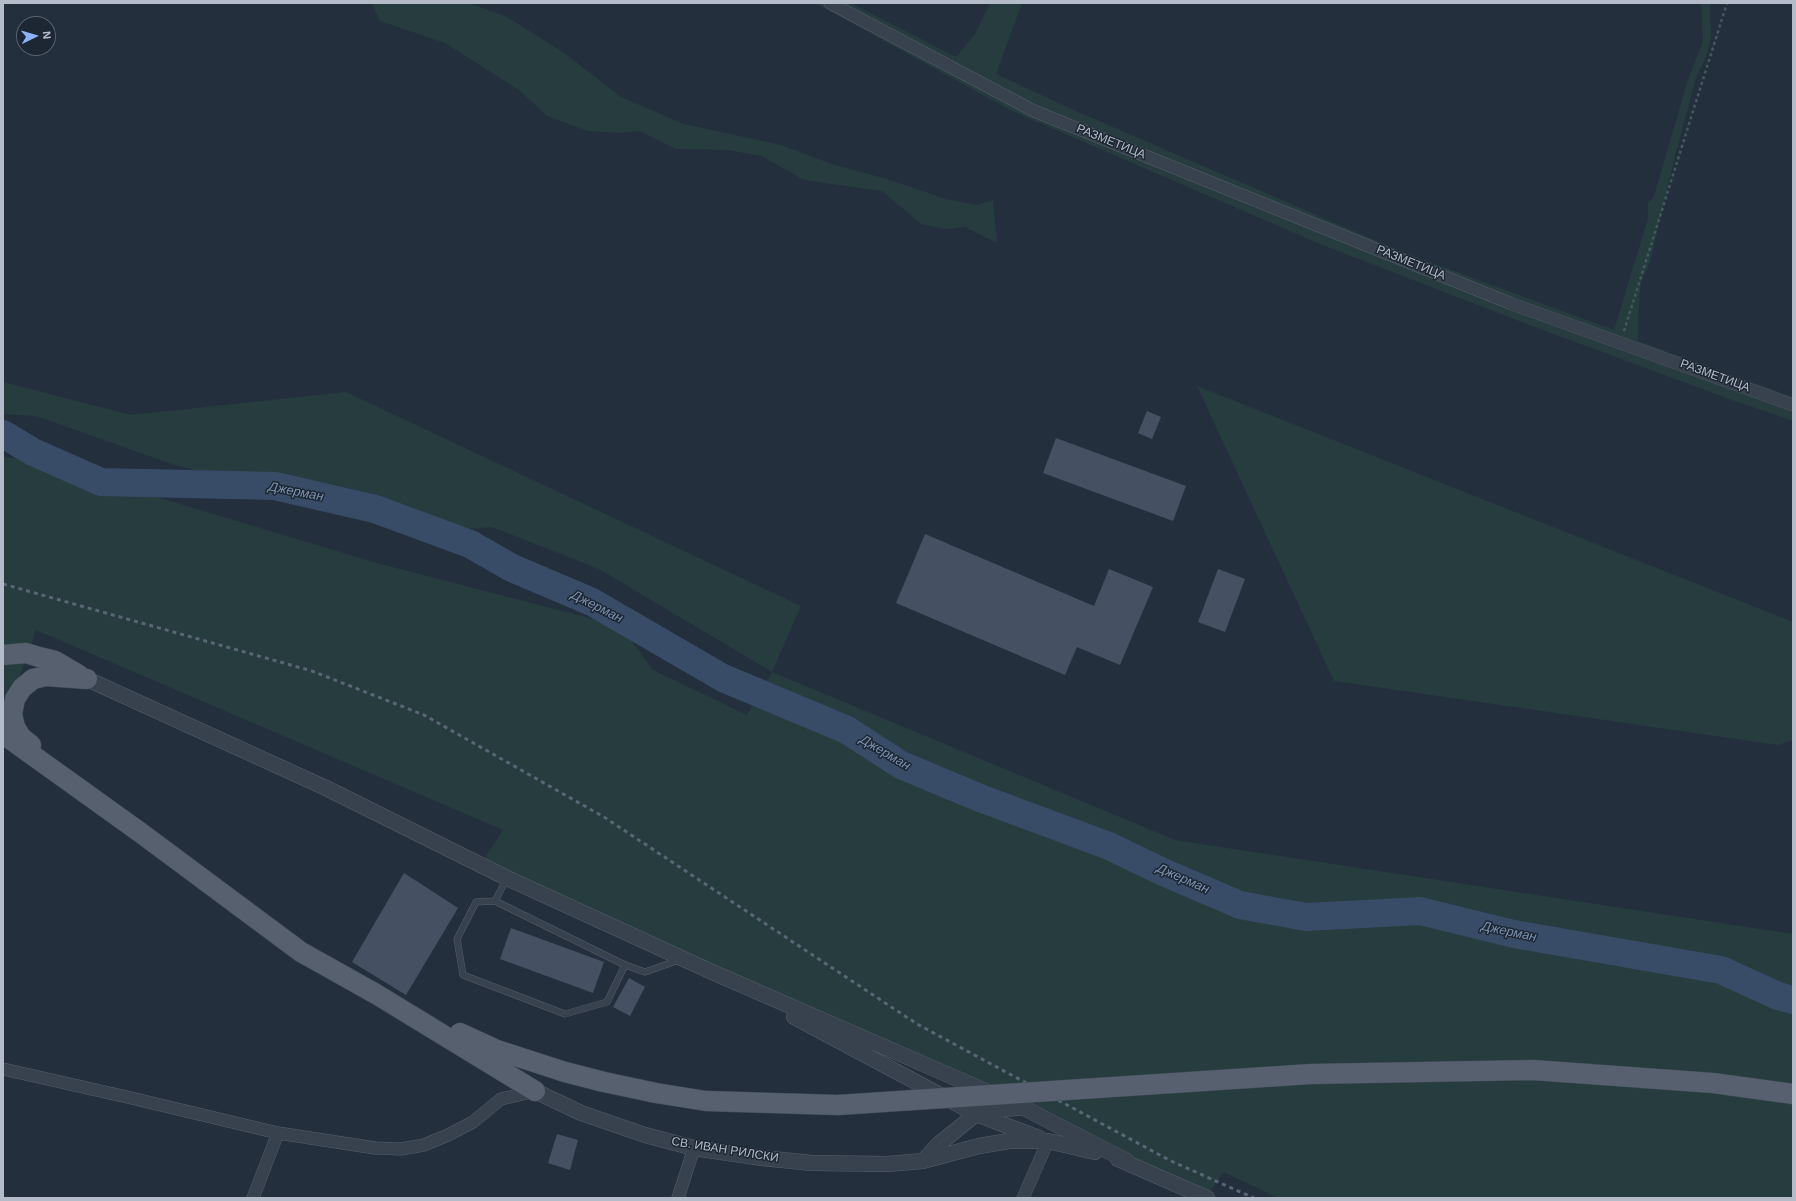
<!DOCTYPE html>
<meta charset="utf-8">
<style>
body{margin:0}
#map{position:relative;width:1796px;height:1201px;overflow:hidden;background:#242f3e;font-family:Helvetica,sans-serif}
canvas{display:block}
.frame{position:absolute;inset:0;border:4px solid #b4bcc9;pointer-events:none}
.north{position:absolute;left:16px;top:16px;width:40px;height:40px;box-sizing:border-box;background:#1d2633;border:1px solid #59626f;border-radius:50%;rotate:85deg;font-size:11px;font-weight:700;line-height:16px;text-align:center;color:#b4bcc9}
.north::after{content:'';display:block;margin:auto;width:14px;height:18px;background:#8ab4f8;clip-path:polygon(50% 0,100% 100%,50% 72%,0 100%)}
</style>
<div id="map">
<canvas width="1796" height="1201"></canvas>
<div class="frame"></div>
<div class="north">N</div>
</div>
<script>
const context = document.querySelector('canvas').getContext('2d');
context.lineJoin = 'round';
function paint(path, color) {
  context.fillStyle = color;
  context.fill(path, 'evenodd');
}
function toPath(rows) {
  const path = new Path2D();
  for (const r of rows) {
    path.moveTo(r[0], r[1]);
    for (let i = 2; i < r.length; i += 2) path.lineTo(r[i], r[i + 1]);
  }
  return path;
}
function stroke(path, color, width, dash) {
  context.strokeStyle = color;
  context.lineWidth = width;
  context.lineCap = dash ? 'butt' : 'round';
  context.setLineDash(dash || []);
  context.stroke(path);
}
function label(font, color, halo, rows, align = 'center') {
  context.font = font + ' Helvetica,sans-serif';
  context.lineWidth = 3;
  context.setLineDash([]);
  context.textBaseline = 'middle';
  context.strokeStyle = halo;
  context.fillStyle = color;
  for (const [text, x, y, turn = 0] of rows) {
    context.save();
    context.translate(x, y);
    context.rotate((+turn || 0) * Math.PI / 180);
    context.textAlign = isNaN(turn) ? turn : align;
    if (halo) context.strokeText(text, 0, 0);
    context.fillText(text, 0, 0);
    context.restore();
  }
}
paint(toPath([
 [371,3,469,3,507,17,563,52,621,97,684,124,781,145,832,164,887,179,946,199,977,205,993,200,997,243,965,227,946,229,921,224,882,191,804,180,761,156,728,150,676,149,640,131,620,133,588,131,547,116,519,90,445,43,380,21],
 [815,3,851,3,956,57,975,34,990,3,1022,3,996,74,1076,111,1400,251,1614,330,1648,218,1648,203,1654,196,1688,80,1703,41,1701,3,1710,3,1711,38,1706,57,1696,78,1675,156,1650,262,1641,282,1638,317,1638,341,1793,397,1793,421,1732,400,1532,326,1320,244,1012,111],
 [3,382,131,415,346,392,801,606,772,672,1175,840,1793,934,1793,1198,1279,1198,1223,1172,1206,1198,480,865,503,830,36,630,3,722,3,457,74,463,157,497,377,563,620,626,653,670,747,715,772,672,599,569,492,527,408,534,169,463,36,416,3,414],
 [1197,386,1793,622,1793,740,1778,745,1334,681]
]), '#263c3f');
stroke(toPath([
 [3,434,33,452,101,482,275,486,375,509,470,544,512,568,592,602,723,678,847,730,901,765,980,798,1109,846,1163,872,1240,905,1306,917,1420,911,1514,934,1721,970,1778,996,1793,1000]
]), '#394c67', 28);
paint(toPath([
 [1147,411,1161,417,1152,439,1138,433],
 [1056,438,1186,486,1173,521,1043,473],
 [925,534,1094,606,1109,569,1153,587,1120,665,1077,647,1065,675,896,603],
 [1218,569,1245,579,1225,632,1198,622],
 [404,873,458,908,406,995,352,962],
 [511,928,604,962,593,993,500,959],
 [629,978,645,987,630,1016,613,1007],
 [557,1134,578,1140,570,1170,548,1163]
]), '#455162');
const service = toPath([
 [507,878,495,901,625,965,645,972,679,960],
 [495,901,476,902,457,939,463,975,565,1014,607,1002,625,965]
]);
const minor = toPath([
 [830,3,1034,111,1512,304,1793,405],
 [3,1069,127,1097,278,1133,375,1148,401,1149,424,1145,448,1135,473,1122,501,1099,535,1091],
 [253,1198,278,1133],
 [678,1198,694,1148],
 [1023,1198,1048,1141]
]);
const tertiary = toPath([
 [87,679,326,788,507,878,712,972,1022,1107,1127,1161],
 [794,1017,976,1114,1039,1138],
 [535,1091,581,1113,645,1135,694,1148,762,1158,812,1163,887,1164,923,1161,979,1146,1009,1141,1048,1141,1095,1152],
 [1118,1159,1207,1198],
 [923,1161,939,1144,976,1114,997,1109,1019,1108]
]);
const primary = toPath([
 [3,655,26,653,39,657,55,661,79,675],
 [3,734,141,833,301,952,376,994,535,1091],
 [31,745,21,737,15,727,12,714,15,699,22,688,33,679,46,676,87,679],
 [460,1033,497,1050,565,1072,604,1082,656,1093,706,1101,838,1105],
 [1311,1074,1533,1070,1713,1083,1793,1094]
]);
stroke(service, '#565f6c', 7);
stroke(minor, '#565f6c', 13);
stroke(tertiary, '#565f6c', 16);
stroke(primary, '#414a57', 21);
stroke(toPath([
 [1624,331,1727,3]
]), '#44595c', 2.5, [3, 3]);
stroke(service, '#38414e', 6);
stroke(minor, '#38414e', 12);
stroke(tertiary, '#38414e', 15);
stroke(primary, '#56606e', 20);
stroke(toPath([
 [3,584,312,671,424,715,604,817,917,1024,1171,1161,1254,1198]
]), '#5a6575', 3, [4, 4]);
const primaryBridge = toPath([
 [838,1105,1311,1074]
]);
stroke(primaryBridge, '#414a57', 21, []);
stroke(primaryBridge, '#56606e', 20);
label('12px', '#b4bcc9', '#1d2633', [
 ["РАЗМЕТИЦА",1111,142,22],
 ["РАЗМЕТИЦА",1411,263,22],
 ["РАЗМЕТИЦА",1715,376,20],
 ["СВ. ИВАН РИЛСКИ",725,1150,9]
]);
label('italic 13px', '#7c92b1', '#1d2633', [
 ["Джерман",296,492,11],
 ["Джерман",597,607,27],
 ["Джерман",885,753,31],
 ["Джерман",1183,879,24],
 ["Джерман",1509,932,12]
]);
</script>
